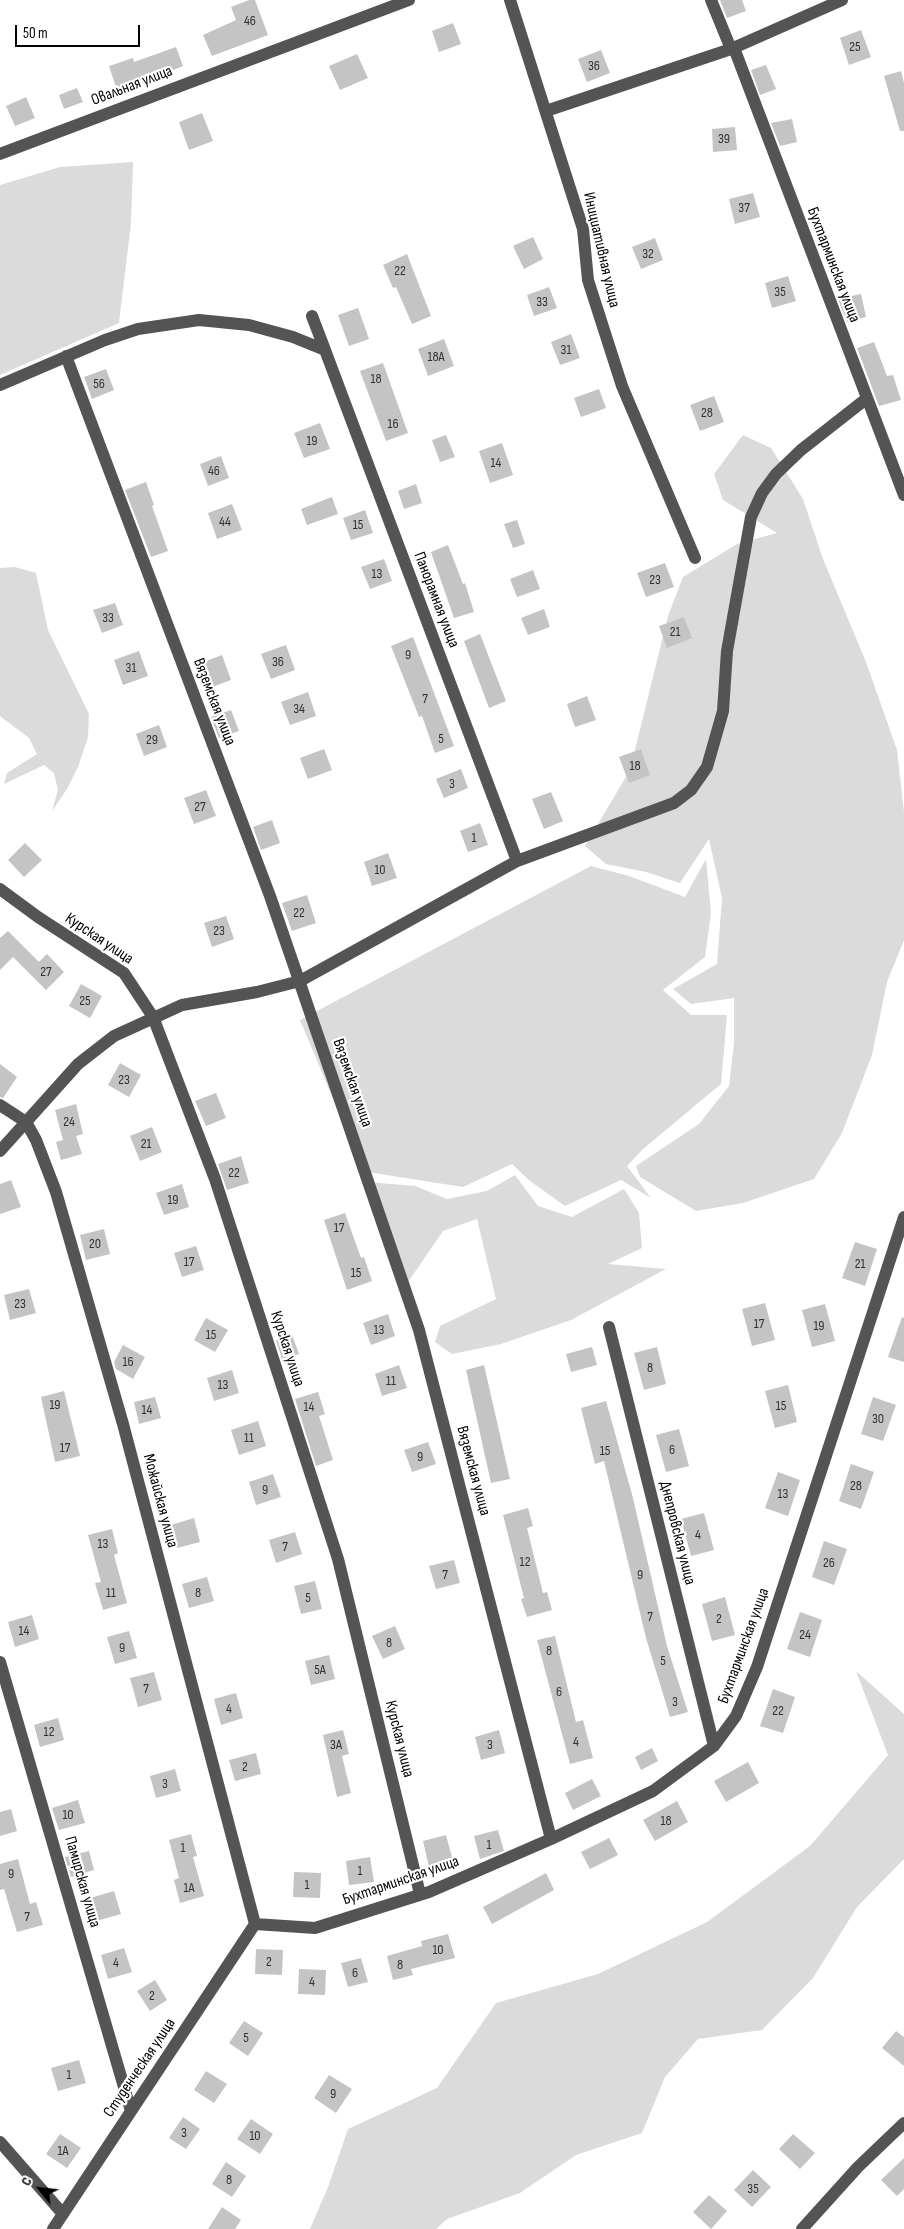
<!DOCTYPE html>
<meta charset="utf-8">
<style>
body{margin:0}
#map{position:relative;width:904px;height:2229px;overflow:hidden;background:#fff;font-family:"Sofia Sans Condensed",sans-serif}
canvas{display:block}
.north{position:absolute;left:15px;top:2164px;width:50px;height:50px;-webkit-text-stroke:4px #fff;paint-order:stroke;rotate:299deg;font-size:14px;font-weight:700;line-height:20px;text-align:center;color:#000}
.north::after{content:'';display:block;margin:auto;width:18px;height:22px;background:#000;clip-path:polygon(50% 0,100% 100%,50% 72%,0 100%)}
.scale{position:absolute;left:15px;top:25px;width:125px;height:22px;box-sizing:border-box;border:2px solid #000;border-top:0;padding-left:6px;font-size:15px;line-height:18px;white-space:nowrap;color:#000;-webkit-text-stroke:4px #fff;paint-order:stroke}
</style>
<div id="map">
<canvas width="904" height="2229"></canvas>
<div class="north">С</div>
<div class="scale">50 m</div>
</div>
<script>
const context = document.querySelector('canvas').getContext('2d');
context.lineJoin = 'round';
function paint(path, color) {
  context.fillStyle = color;
  context.fill(path, 'evenodd');
}
function toPath(rows) {
  const path = new Path2D();
  for (const r of rows) {
    path.moveTo(r[0], r[1]);
    for (let i = 2; i < r.length; i += 2) path.lineTo(r[i], r[i + 1]);
  }
  return path;
}
function stroke(path, color, width, dash) {
  context.strokeStyle = color;
  context.lineWidth = width;
  context.lineCap = dash ? 'butt' : 'round';
  context.setLineDash(dash || []);
  context.stroke(path);
}
function label(font, color, halo, rows, align = 'center') {
  context.font = font + ' "Sofia Sans Condensed",sans-serif';
  context.lineWidth = 4.5;
  context.setLineDash([]);
  context.textBaseline = 'middle';
  context.strokeStyle = halo;
  context.fillStyle = color;
  for (const [text, x, y, turn = 0] of rows) {
    context.save();
    context.translate(x, y);
    context.rotate((+turn || 0) * Math.PI / 180);
    context.textAlign = isNaN(turn) ? turn : align;
    if (halo) context.strokeText(text, 0, 0);
    context.fillText(text, 0, 0);
    context.restore();
  }
}
paint(toPath([
 [133,162,131,223,119,323,0,375,0,185,60,167],
 [743,435,771,448,803,499,823,559,866,662,897,750,904,812,904,940,887,982,872,1055,842,1133,814,1179,743,1203,696,1211,640,1177,636,1166,699,1124,729,1086,734,1043,734,998,691,1004,673,989,717,964,722,898,709,839,680,883,646,872,606,864,585,846,630,770,668,616,683,577,737,544,777,533,723,500,714,474],
 [15,567,36,573,48,630,89,714,88,737,78,767,67,789,52,811,58,790,54,773,44,765,4,784,7,773,37,754,29,738,0,716,0,568],
 [706,859,711,913,705,957,663,990,691,1015,727,1015,721,1084,642,1150,627,1166,651,1198,621,1180,565,1206,530,1181,512,1164,463,1187,367,1172,356,1154,300,1020,591,866,629,876,685,897],
 [515,1175,538,1206,572,1217,624,1189,639,1213,642,1248,608,1264,666,1269,571,1320,501,1344,452,1354,435,1342,440,1326,496,1299,477,1219,443,1231,404,1288,368,1182,415,1186,447,1199,487,1191],
 [856,1671,904,1714,904,1859,857,1907,813,1978,762,2030,698,2039,665,2077,642,2133,576,2155,520,2193,447,2219,436,2229,310,2229,328,2187,348,2129,437,2088,496,2003,598,1974,707,1922,810,1846,888,1755]
]), '#dbdbdb');
paint(toPath([
 [249,0,255,0,268,35,212,56,203,35,236,20,231,7],
 [720,0,742,0,746,11,727,18],
 [453,23,461,44,439,52,432,31],
 [861,30,871,57,849,65,840,38],
 [176,47,183,66,118,93,109,66,133,58,134,62],
 [601,50,610,73,587,82,578,59],
 [357,54,368,78,340,90,329,66],
 [766,65,776,89,760,95,751,70],
 [901,71,904,83,904,131,900,131,884,76],
 [77,88,83,102,64,109,59,95],
 [26,97,35,118,15,126,6,106],
 [202,113,213,141,189,150,179,122],
 [792,119,797,142,780,146,771,123],
 [735,127,737,150,713,152,712,129],
 [753,193,760,217,735,224,729,199],
 [533,237,543,259,524,269,513,246],
 [655,238,663,260,641,269,632,247],
 [407,254,431,316,412,324,396,287,393,288,383,265],
 [788,276,796,301,772,308,765,283],
 [549,287,557,308,534,316,527,295],
 [861,294,866,317,847,322,838,299],
 [358,308,369,339,349,346,338,315],
 [571,334,580,358,560,365,551,342],
 [444,339,454,366,428,376,418,349],
 [874,342,887,376,893,375,901,400,879,406,857,348],
 [383,363,408,433,386,441,360,371],
 [106,369,114,390,92,399,84,377],
 [599,389,606,408,581,417,574,398],
 [714,396,724,422,700,431,690,405],
 [320,423,330,449,304,458,294,433],
 [446,435,455,457,440,462,432,440],
 [502,443,513,475,490,483,479,451],
 [221,456,229,478,208,486,200,464],
 [146,482,154,505,152,506,168,551,151,557,125,490],
 [416,484,422,503,404,509,398,491],
 [332,497,338,514,307,525,301,509],
 [232,504,242,530,217,539,208,513],
 [365,510,373,533,351,540,343,518],
 [517,520,525,544,513,548,504,524],
 [448,545,463,584,465,583,474,612,454,618,431,552],
 [384,559,392,581,370,589,361,567],
 [665,563,674,587,646,597,637,573],
 [533,570,540,589,517,597,510,579],
 [115,603,123,625,102,633,93,610],
 [544,609,550,627,528,635,521,618],
 [684,617,692,638,667,648,659,626],
 [480,634,506,701,489,708,464,641],
 [413,637,454,746,435,753,422,716,419,717,391,646],
 [286,645,295,670,271,679,261,654],
 [139,651,148,676,123,685,114,660],
 [222,655,231,680,207,689,198,664],
 [308,692,316,716,290,725,281,702],
 [587,696,596,720,575,727,567,704],
 [231,710,239,731,219,738,211,717],
 [159,725,167,747,144,756,136,734],
 [324,749,332,770,308,779,300,758],
 [641,749,650,775,629,783,619,757],
 [461,769,468,788,444,798,436,779],
 [206,790,216,816,194,824,184,798],
 [551,792,563,821,544,829,532,799],
 [272,820,280,843,261,850,253,827],
 [480,823,488,845,468,852,460,831],
 [25,843,42,860,24,877,8,860],
 [388,853,397,878,372,886,364,862],
 [307,895,316,923,292,931,282,903],
 [226,916,234,939,212,947,204,923],
 [8,931,39,962,47,954,64,972,46,990,13,957,0,970,0,938],
 [81,984,102,996,90,1018,69,1006],
 [120,1063,141,1075,129,1097,108,1085],
 [0,1064,17,1077,3,1098,0,1097],
 [216,1093,226,1118,206,1126,195,1101],
 [76,1104,83,1134,76,1136,82,1154,61,1160,56,1142,63,1140,55,1110],
 [152,1127,162,1152,140,1161,130,1136],
 [241,1156,249,1183,227,1190,218,1164],
 [11,1180,21,1207,0,1214,0,1184],
 [182,1184,189,1207,164,1215,156,1193],
 [345,1213,361,1258,364,1257,372,1281,347,1290,324,1220],
 [104,1229,110,1254,86,1260,80,1235],
 [855,1242,877,1249,865,1286,842,1278],
 [196,1246,204,1270,182,1277,174,1253],
 [29,1289,36,1313,10,1320,4,1295],
 [765,1303,775,1340,752,1346,742,1309],
 [825,1304,835,1341,812,1347,802,1310],
 [388,1314,395,1336,371,1345,363,1323],
 [902,1317,904,1318,904,1362,888,1357],
 [206,1318,228,1330,215,1352,194,1340],
 [292,1335,299,1354,282,1359,276,1340],
 [123,1345,145,1357,133,1379,116,1369,114,1362],
 [592,1347,597,1365,571,1372,566,1354],
 [657,1347,666,1384,644,1390,634,1353],
 [399,1365,407,1388,382,1396,375,1374],
 [484,1365,510,1479,491,1483,466,1370],
 [232,1370,239,1393,214,1401,207,1378],
 [788,1385,797,1422,775,1428,765,1391],
 [64,1391,80,1456,55,1462,41,1397],
 [318,1392,325,1414,319,1416,333,1460,316,1466,295,1399],
 [155,1397,161,1418,139,1424,134,1402],
 [873,1397,896,1405,883,1441,861,1434],
 [606,1401,633,1498,667,1646,688,1712,670,1717,646,1638,604,1461,595,1464,581,1408],
 [258,1421,266,1446,239,1455,231,1430],
 [679,1429,689,1466,666,1472,656,1435],
 [428,1442,436,1464,412,1472,404,1450],
 [851,1464,874,1472,861,1509,839,1501],
 [778,1472,800,1480,788,1516,765,1508],
 [273,1474,281,1497,256,1505,249,1482],
 [528,1508,533,1526,527,1528,543,1593,547,1592,552,1610,527,1617,521,1599,524,1598,503,1515],
 [704,1513,714,1550,691,1556,681,1519],
 [194,1518,200,1542,177,1548,171,1525],
 [112,1529,118,1553,114,1555,127,1603,103,1610,95,1583,101,1582,88,1535],
 [295,1532,302,1554,276,1563,269,1540],
 [824,1541,847,1549,834,1585,812,1577],
 [454,1560,460,1583,436,1589,429,1566],
 [207,1577,214,1601,189,1608,182,1584],
 [315,1581,322,1609,301,1614,294,1586],
 [725,1597,735,1635,712,1641,702,1604],
 [800,1612,822,1620,810,1657,787,1649],
 [32,1615,39,1639,15,1647,8,1622],
 [395,1626,405,1649,383,1659,372,1636],
 [129,1631,137,1658,115,1664,107,1637],
 [555,1636,576,1722,583,1720,593,1758,570,1764,537,1640],
 [329,1655,335,1679,311,1685,305,1661],
 [154,1672,162,1700,138,1707,130,1678],
 [773,1689,795,1697,783,1733,760,1726],
 [236,1693,243,1718,221,1725,214,1699],
 [58,1718,64,1740,40,1747,34,1725],
 [343,1730,349,1754,342,1756,351,1793,337,1797,323,1735],
 [499,1730,505,1753,481,1760,475,1737],
 [652,1748,658,1761,641,1770,635,1757],
 [256,1753,261,1774,235,1781,229,1760],
 [748,1762,759,1783,726,1802,714,1781],
 [175,1769,181,1791,156,1798,150,1776],
 [592,1779,601,1796,573,1810,565,1793],
 [78,1800,85,1823,59,1830,52,1808],
 [677,1801,688,1822,655,1841,643,1820],
 [11,1809,17,1831,0,1836,0,1812],
 [498,1830,504,1851,480,1859,474,1836],
 [191,1834,197,1856,193,1857,204,1896,180,1903,174,1880,179,1878,169,1840],
 [446,1835,453,1861,429,1867,423,1841],
 [609,1838,618,1855,590,1869,581,1852],
 [89,1851,94,1870,71,1877,65,1857],
 [370,1857,374,1882,349,1885,346,1861],
 [18,1859,30,1904,36,1902,43,1925,17,1932,4,1889,0,1890,0,1864],
 [294,1872,321,1873,320,1898,293,1897],
 [546,1873,554,1890,492,1924,483,1907],
 [114,1891,121,1914,93,1922,87,1899],
 [448,1934,455,1958,411,1969,413,1975,393,1980,387,1956,422,1946,421,1941],
 [124,1948,132,1972,108,1979,101,1955],
 [256,1949,283,1950,282,1975,255,1974],
 [361,1958,368,1982,348,1987,341,1963],
 [299,1969,326,1970,325,1995,298,1994],
 [155,1980,167,2000,150,2011,137,1991],
 [244,2021,263,2033,248,2056,229,2043],
 [896,2031,904,2037,904,2066,882,2048],
 [79,2060,86,2083,58,2091,51,2068],
 [206,2071,227,2084,214,2103,194,2090],
 [329,2075,352,2089,336,2113,314,2098],
 [183,2117,200,2129,186,2149,169,2138],
 [251,2119,273,2134,260,2154,237,2139],
 [60,2134,81,2148,67,2168,46,2154],
 [793,2134,815,2153,800,2169,779,2149],
 [904,2158,904,2189,897,2196,881,2180],
 [226,2162,246,2176,232,2197,212,2184],
 [753,2170,771,2187,752,2207,734,2190],
 [709,2195,727,2211,711,2229,693,2212],
 [222,2207,241,2220,235,2229,208,2229]
]), '#c4c4c4');
stroke(toPath([
 [510,0,583,229,588,280,622,386,695,558],
 [711,0,731,49,842,0],
 [546,111,734,48,904,495],
 [0,154,409,0],
 [312,316,325,350],
 [66,356,270,896,419,1330,551,1839],
 [0,385,105,340,138,329,199,320,249,325,293,337,325,350,517,861],
 [0,889,38,917,124,973,153,1017,215,1179,338,1559,420,1894],
 [0,1105,26,1122,36,1140,56,1192,123,1424,255,1924],
 [0,1151,78,1064,114,1036,182,1005,257,992,300,981,517,861,674,803,691,790,707,767,723,711,727,651,751,517,762,493,776,474,801,450,866,399],
 [609,1327,714,1746],
 [0,1662,131,2111],
 [255,1924,315,1928,429,1892,551,1839,653,1791,714,1746,736,1716,757,1667,904,1217],
 [0,2142,63,2214],
 [53,2229,255,1924],
 [802,2229,858,2167,904,2123]
]), '#545454', 12);
label('14px', '#313131', null, [
 ["46",250,21],
 ["25",855,47],
 ["36",594,66],
 ["39",724,139],
 ["37",744,208],
 ["32",648,254],
 ["22",400,271],
 ["35",780,292],
 ["33",542,302],
 ["31",566,350],
 ["18А",436,357],
 ["18",376,379],
 ["56",99,384],
 ["28",707,413],
 ["16",393,424],
 ["19",312,441],
 ["14",496,463],
 ["46",214,471],
 ["44",225,522],
 ["15",358,525],
 ["13",377,574],
 ["23",655,580],
 ["33",108,618],
 ["21",675,632],
 ["9",408,655],
 ["36",278,662],
 ["31",131,668],
 ["7",425,699],
 ["34",299,709],
 ["5",441,739],
 ["29",152,740],
 ["18",635,766],
 ["3",452,784],
 ["27",200,807],
 ["1",474,838],
 ["10",380,870],
 ["22",299,913],
 ["23",219,931],
 ["27",46,972],
 ["25",85,1001],
 ["23",124,1080],
 ["24",69,1122],
 ["21",146,1144],
 ["22",234,1173],
 ["19",173,1200],
 ["17",339,1228],
 ["20",95,1244],
 ["17",189,1262],
 ["21",860,1264],
 ["15",356,1273],
 ["23",20,1304],
 ["17",759,1324],
 ["19",819,1326],
 ["13",379,1330],
 ["15",211,1335],
 ["16",128,1362],
 ["8",650,1368],
 ["11",391,1381],
 ["13",223,1385],
 ["19",55,1405],
 ["15",781,1406],
 ["14",309,1407],
 ["14",147,1410],
 ["30",878,1419],
 ["11",249,1438],
 ["17",65,1448],
 ["6",672,1450],
 ["15",605,1451],
 ["9",420,1457],
 ["28",856,1486],
 ["9",265,1490],
 ["13",783,1494],
 ["4",698,1535],
 ["13",103,1544],
 ["7",285,1547],
 ["12",525,1562],
 ["26",829,1563],
 ["7",445,1575],
 ["9",640,1575],
 ["11",111,1593],
 ["8",198,1593],
 ["5",308,1598],
 ["7",650,1617],
 ["2",719,1619],
 ["14",24,1631],
 ["24",805,1635],
 ["8",389,1643],
 ["9",122,1648],
 ["8",549,1651],
 ["5",663,1661],
 ["5А",320,1670],
 ["7",146,1689],
 ["6",559,1692],
 ["3",675,1702],
 ["4",229,1709],
 ["22",778,1711],
 ["12",49,1732],
 ["4",576,1742],
 ["3А",336,1745],
 ["3",490,1745],
 ["2",245,1767],
 ["3",165,1784],
 ["10",68,1815],
 ["18",666,1821],
 ["1",489,1845],
 ["1",183,1848],
 ["1",360,1871],
 ["9",11,1874],
 ["1",307,1885],
 ["1А",189,1888],
 ["7",27,1917],
 ["10",438,1950],
 ["2",269,1962],
 ["4",116,1963],
 ["8",400,1965],
 ["6",355,1973],
 ["4",312,1982],
 ["2",152,1996],
 ["5",246,2038],
 ["1",69,2075],
 ["9",333,2094],
 ["3",184,2133],
 ["10",255,2136],
 ["1А",63,2151],
 ["8",229,2180],
 ["35",753,2189]
]);
label('16px', '#000', '#fff', [
 ["Овальная улица",132,86,-21],
 ["Инициативная улица",601,250,77],
 ["Бухтарминская улица",833,265,69],
 ["Панорамная улица",436,600,69],
 ["Вяземская улица",214,702,69],
 ["Курская улица",99,939,34],
 ["Вяземская улица",352,1083,71],
 ["Курская улица",287,1349,72],
 ["Вяземская улица",473,1471,75],
 ["Можайская улица",160,1501,75],
 ["Днепровская улица",677,1533,76],
 ["Бухтарминская улица",744,1646,-70],
 ["Курская улица",399,1739,76],
 ["Бухтарминская улица",401,1881,-19],
 ["Памирская улица",82,1882,74],
 ["Студенческая улица",140,2068,-56]
]);
</script>
